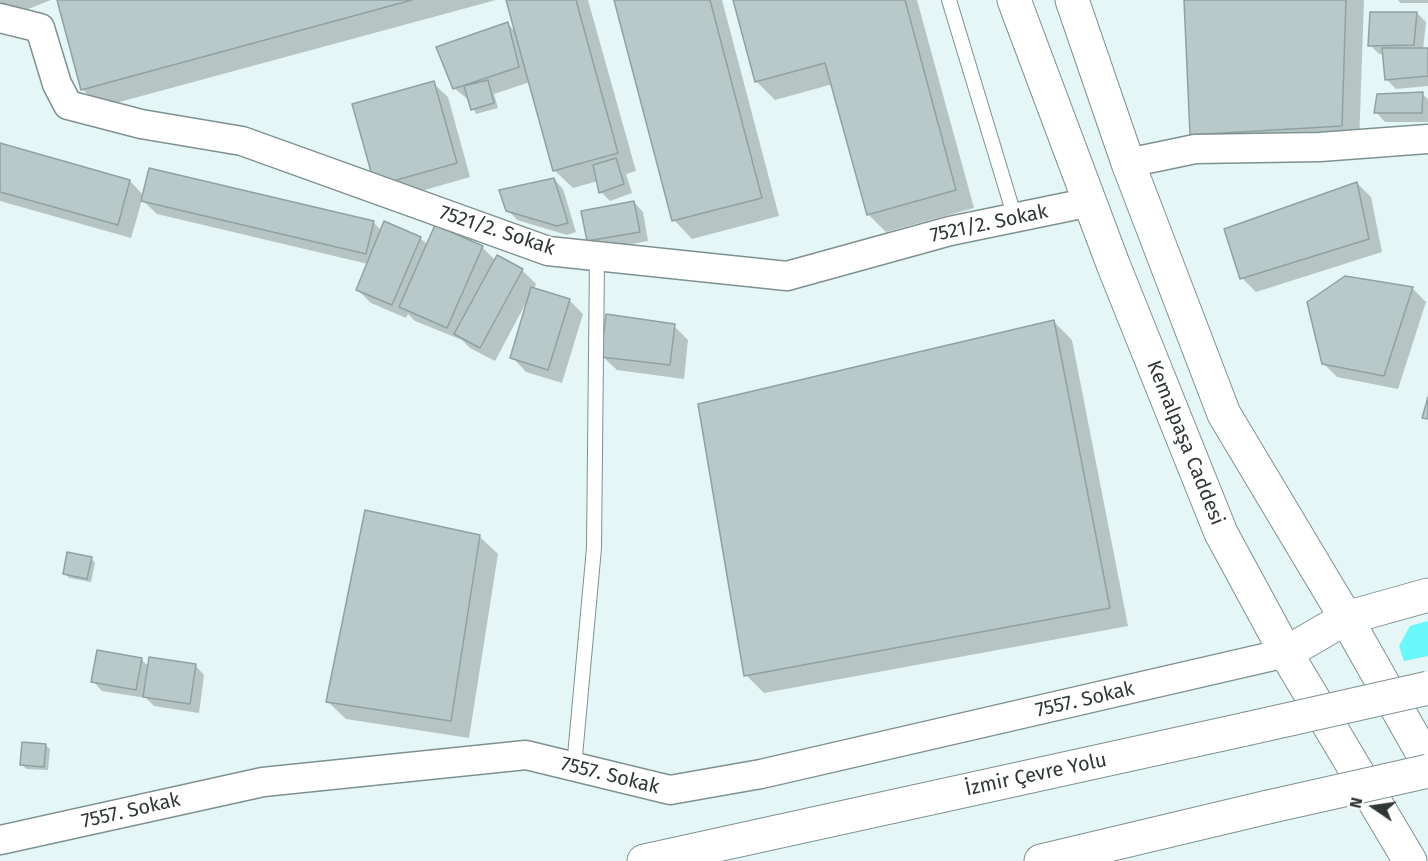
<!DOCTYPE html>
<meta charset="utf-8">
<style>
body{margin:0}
#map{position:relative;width:1428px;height:861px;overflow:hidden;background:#e4f6f6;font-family:"Fira Sans",sans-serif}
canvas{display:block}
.north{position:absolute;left:1344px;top:777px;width:60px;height:60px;-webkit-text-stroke:4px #fff;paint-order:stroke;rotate:283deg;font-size:16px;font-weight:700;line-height:24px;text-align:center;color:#303737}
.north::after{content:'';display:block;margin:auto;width:21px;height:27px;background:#303737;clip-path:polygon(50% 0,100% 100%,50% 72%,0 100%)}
</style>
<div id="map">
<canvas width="1428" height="861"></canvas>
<div class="north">N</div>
</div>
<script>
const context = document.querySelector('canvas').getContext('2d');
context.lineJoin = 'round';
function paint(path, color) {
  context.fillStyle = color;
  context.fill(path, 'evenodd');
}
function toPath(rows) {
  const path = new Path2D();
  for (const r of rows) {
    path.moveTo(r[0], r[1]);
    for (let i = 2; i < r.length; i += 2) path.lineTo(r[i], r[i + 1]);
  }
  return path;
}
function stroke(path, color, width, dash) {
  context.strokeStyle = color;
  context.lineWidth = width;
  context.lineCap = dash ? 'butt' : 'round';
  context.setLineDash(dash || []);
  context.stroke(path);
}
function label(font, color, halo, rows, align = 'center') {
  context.font = font + ' "Fira Sans",sans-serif';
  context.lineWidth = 4.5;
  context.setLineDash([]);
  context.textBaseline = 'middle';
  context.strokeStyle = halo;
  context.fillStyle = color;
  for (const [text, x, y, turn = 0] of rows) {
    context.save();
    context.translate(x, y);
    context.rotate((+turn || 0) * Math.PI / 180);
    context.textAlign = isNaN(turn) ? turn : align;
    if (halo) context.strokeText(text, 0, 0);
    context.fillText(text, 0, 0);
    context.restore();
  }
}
paint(toPath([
 [1428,621,1428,656,1404,661,1399,646,1410,626]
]), '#68f7fa');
paint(toPath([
 [0,0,51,0,0,20],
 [59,0,496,0,101,107,82,89],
 [508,0,588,0,636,171,626,174,632,193,610,201,601,192,598,181,573,188,554,170,530,82,494,94,498,108,476,114,470,101,454,88,508,24,517,33],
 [616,0,722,0,779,216,692,239,674,220],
 [734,0,917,0,974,208,886,232,868,214,833,84,775,100,757,82],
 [1185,0,1364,0,1359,144,1210,153,1191,135],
 [1398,0,1428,0,1428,3,1401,3],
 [1417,13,1426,22,1423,50,1428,50,1428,86,1396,89,1387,80,1384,54,1379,54,1370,45],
 [433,83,448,97,470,177,390,200,376,186],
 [1422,94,1428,99,1428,122,1385,122,1376,112],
 [0,144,130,181,144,196,373,222,382,231,420,238,428,245,482,247,495,260,522,270,536,284,534,289,569,300,583,314,562,383,526,372,512,357,527,301,495,361,470,348,462,340,415,321,408,314,406,318,371,303,357,289,368,264,157,214,142,200,131,238,0,201],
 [554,179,563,189,576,232,567,235,517,220,508,210],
 [1357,183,1371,197,1382,252,1256,292,1242,278],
 [634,202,643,212,648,241,598,250,588,241],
 [1412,288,1426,302,1398,389,1337,377,1323,363],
 [1054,322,1072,340,1128,626,764,693,746,675],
 [674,326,688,340,684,379,617,370,602,356],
 [479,536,498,554,469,738,346,719,327,701],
 [91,558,95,563,91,582,69,578,65,573],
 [141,659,149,667,195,665,204,675,199,713,154,706,146,698,102,691,93,681],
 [45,745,50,749,48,770,26,769,22,764]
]), '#0003');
const building = toPath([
 [57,0,412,0,81,90,57,0],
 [506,0,576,0,618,153,553,171,506,0],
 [614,0,710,0,762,198,672,221,614,0],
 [733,0,905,0,956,190,867,215,825,63,755,82,733,0],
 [1184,0,1346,0,1342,126,1190,135,1184,0],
 [1370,12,1417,12,1414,45,1368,46,1370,12],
 [508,22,519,67,453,89,436,47,508,22],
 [1382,48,1428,48,1428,76,1385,80,1382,48],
 [488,80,494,103,471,110,464,86,488,80],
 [434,81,457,163,375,186,352,104,434,81],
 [1423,92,1422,113,1374,113,1377,94,1423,92],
 [0,143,130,180,118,225,0,192,0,143],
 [616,158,624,184,599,193,593,165,616,158],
 [149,168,374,221,366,254,141,201,149,168],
 [554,178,568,223,557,226,506,211,499,190,554,178],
 [1357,182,1369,239,1240,279,1224,229,1357,182],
 [634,201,640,232,587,241,581,211,634,201],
 [384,221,421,237,392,305,356,290,384,221],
 [435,225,483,246,447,328,399,307,435,225],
 [497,255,523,269,480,348,454,334,497,255],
 [1345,276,1413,287,1384,376,1322,364,1307,302,1345,276],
 [531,287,570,299,548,370,510,358,531,287],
 [606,314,675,324,670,365,601,357,606,314],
 [1054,320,1110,608,744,676,698,404,1054,320],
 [1428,397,1428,419,1422,418,1428,397],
 [365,510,480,535,451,721,326,702,365,510],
 [67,552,92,557,87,579,63,574,67,552],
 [97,650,142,658,136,690,91,682,97,650],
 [149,657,196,664,190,704,143,697,149,657],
 [22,742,46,744,44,767,20,765,22,742]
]);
paint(building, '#b7c9c9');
stroke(building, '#90a1a1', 1.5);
const lane = toPath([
 [949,0,1015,218],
 [574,767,594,548,597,257]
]);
const street = toPath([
 [0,18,40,28,57,84,68,105,141,124,242,141,548,251,787,276,950,231,1091,202],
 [1128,163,1195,149,1320,147,1428,139],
 [0,840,263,782,526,755,670,790,761,774,1286,653]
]);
const primary = toPath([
 [1014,0,1113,264,1221,533,1286,653,1410,861],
 [1072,0,1128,163,1224,414,1346,618,1428,763]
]);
const highway = toPath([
 [1286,653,1346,618,1428,595],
 [644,861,1246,729],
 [1041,861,1268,807]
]);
stroke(lane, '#7f9090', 16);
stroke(street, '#7f9090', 31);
stroke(primary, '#7f9090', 35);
stroke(highway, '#7f9090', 35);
stroke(lane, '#fff', 14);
stroke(street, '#fff', 28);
stroke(primary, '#fff', 33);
stroke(highway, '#fff', 33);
const highwayBridge = toPath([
 [1246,729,1428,688],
 [1268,807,1428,771]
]);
stroke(highwayBridge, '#7f9090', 35, []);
stroke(highwayBridge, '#fff', 33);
label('20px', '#303737', '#fff', [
 ["7521/2. Sokak",989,224,-12],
 ["7521/2. Sokak",497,231,18],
 ["Kemalpaşa Caddesi",1185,443,68],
 ["7557. Sokak",1085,700,-13],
 ["İzmir Çevre Yolu",1036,775,-12],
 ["7557. Sokak",610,776,14],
 ["7557. Sokak",131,811,-13]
]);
</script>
